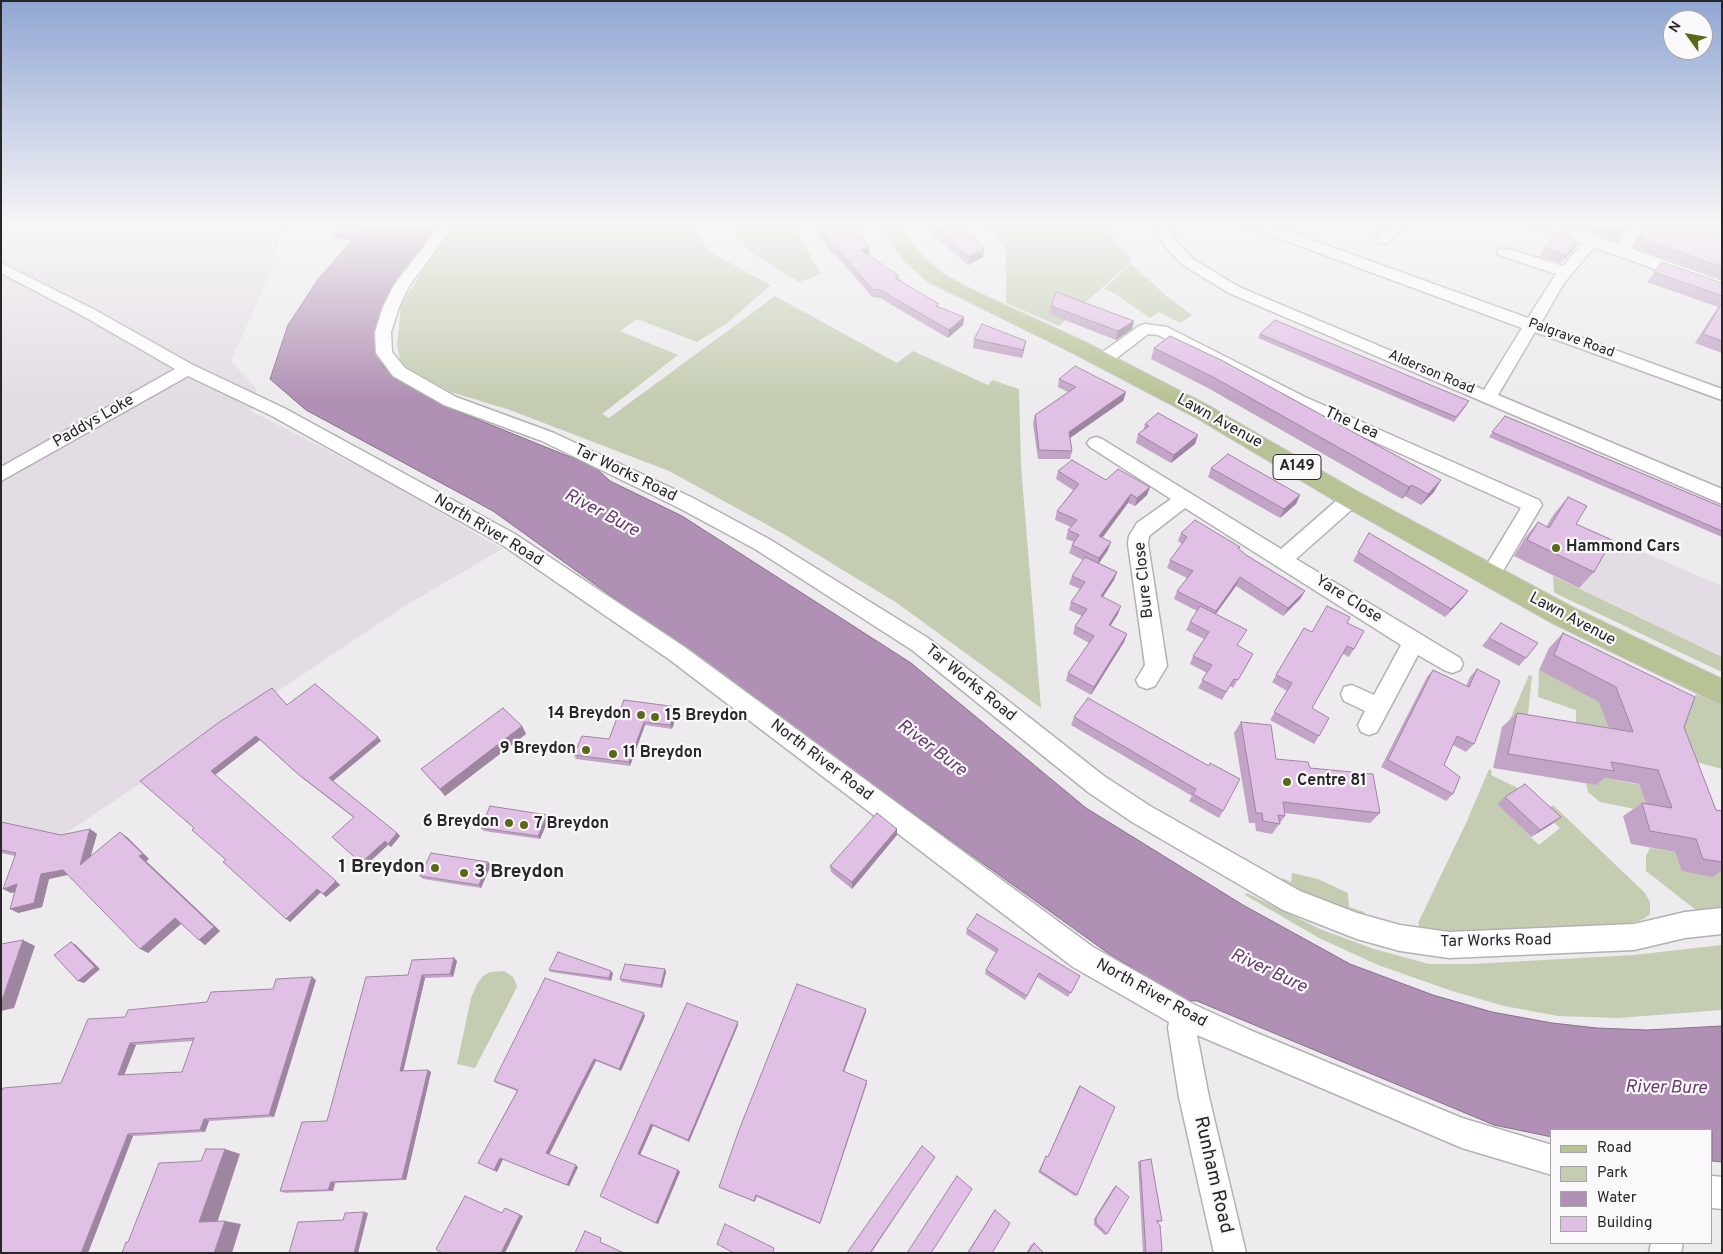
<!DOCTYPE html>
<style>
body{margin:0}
#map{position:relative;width:1723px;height:1254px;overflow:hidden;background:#edebed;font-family:Overpass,sans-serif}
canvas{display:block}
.frame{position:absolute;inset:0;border:2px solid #282728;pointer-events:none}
.legend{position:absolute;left:1550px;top:1129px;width:162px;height:115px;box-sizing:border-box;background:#faf8fa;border:1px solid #a6a4a6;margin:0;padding:6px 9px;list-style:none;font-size:15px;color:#282728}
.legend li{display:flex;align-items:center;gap:10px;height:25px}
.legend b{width:25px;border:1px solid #a6a4a6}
.north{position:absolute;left:1663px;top:10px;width:50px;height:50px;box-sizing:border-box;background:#faf8fa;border:1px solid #a6a4a6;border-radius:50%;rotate:302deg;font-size:14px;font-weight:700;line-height:20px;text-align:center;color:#282728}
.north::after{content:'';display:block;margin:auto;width:18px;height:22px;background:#586a16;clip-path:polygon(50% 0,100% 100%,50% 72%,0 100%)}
</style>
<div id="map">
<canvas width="1723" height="1254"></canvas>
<div class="frame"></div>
<ul class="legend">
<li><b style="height:6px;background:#b7c395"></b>Road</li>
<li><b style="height:14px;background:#c4cdb1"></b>Park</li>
<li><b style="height:14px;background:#b090b4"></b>Water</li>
<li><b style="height:14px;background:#e1c0e6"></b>Building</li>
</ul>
<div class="north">N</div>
</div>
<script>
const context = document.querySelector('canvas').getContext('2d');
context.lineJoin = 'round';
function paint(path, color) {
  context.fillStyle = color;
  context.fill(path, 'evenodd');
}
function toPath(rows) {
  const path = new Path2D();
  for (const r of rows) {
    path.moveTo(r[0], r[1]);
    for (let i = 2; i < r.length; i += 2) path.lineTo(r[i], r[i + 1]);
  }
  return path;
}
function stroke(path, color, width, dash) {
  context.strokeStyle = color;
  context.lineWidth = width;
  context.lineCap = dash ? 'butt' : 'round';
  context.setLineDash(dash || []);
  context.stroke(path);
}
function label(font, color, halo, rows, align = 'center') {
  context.font = font + ' Overpass,sans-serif';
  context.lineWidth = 4.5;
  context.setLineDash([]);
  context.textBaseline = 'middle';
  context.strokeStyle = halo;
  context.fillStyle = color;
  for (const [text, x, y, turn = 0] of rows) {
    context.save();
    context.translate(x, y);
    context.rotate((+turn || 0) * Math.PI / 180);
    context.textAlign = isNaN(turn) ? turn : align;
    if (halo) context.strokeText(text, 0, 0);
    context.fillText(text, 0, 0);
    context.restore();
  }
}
paint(toPath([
 [1,223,284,223,270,274,231,361,257,389,251,411,378,476,502,549,408,604,59,838,1,825],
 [1554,514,1722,586,1722,657,1525,562]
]), '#e3dce4');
paint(toPath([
 [455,223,691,223,710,252,771,285,727,323,697,342,637,319,620,331,678,355,602,414,609,418,775,296,897,363,913,351,988,385,992,380,1019,389,1021,466,1041,708,897,603,782,533,669,471,510,410,451,392,410,370,400,360,397,346,401,304],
 [741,223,792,223,821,274,799,282,753,254,733,233,745,227],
 [984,223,1106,223,1110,235,1132,261,1059,326,1006,303,1006,249],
 [1131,264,1170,299,1192,315,1181,323,1159,312,1150,318,1115,294,1104,289],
 [1553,576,1722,657,1722,672,1557,594,1554,592],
 [1539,670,1619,712,1624,731,1576,723,1576,710,1538,697],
 [1529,675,1532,676,1526,733,1508,724],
 [1696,694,1722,706,1722,769,1689,760,1679,734],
 [1489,769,1492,771,1491,775,1518,788,1517,791,1497,804,1539,845,1560,828,1543,812,1553,805,1645,893,1650,902,1650,914,1644,919,1632,923,1484,932,1431,932,1420,928,1418,923,1467,821],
 [1594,776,1646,786,1649,812,1600,802,1588,792,1586,783,1596,785],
 [1650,848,1675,852,1683,871,1722,861,1722,913,1696,910,1646,871,1646,856],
 [1292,873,1318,879,1348,893,1349,907,1364,912,1365,916,1363,917,1288,887,1282,878,1291,882],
 [1247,893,1320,929,1374,949,1429,964,1472,964,1634,955,1722,945,1722,1010,1618,1018,1558,1016,1504,1006,1452,991,1378,965,1319,938,1245,895],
 [504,971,513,977,517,986,512,997,475,1068,457,1064,471,998,477,984,483,976,490,972]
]), '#c4cdb1');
const water = toPath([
 [366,223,441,223,397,281,382,306,377,329,378,355,383,366,394,378,454,410,595,467,610,481,682,516,911,663,1086,808,1243,905,1350,964,1433,995,1492,1012,1552,1023,1597,1028,1647,1030,1722,1026,1722,1162,1712,1161,1712,1130,1552,1130,1552,1137,1494,1125,1197,1001,1184,1000,1105,951,493,511,306,410,270,379,288,325,319,278,353,240,334,238,339,232,359,232,366,223]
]);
paint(water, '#b090b4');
stroke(water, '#87708a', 1);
const minor = toPath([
 [442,223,456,223,409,286,399,307,391,332,392,352,405,368,456,397,554,433,693,498,769,539,928,638,1104,776,1150,806,1300,891,1357,913,1400,925,1449,932,1634,924,1685,912,1722,908,1722,934,1685,938,1634,950,1449,958,1400,951,1357,939,1283,910,1132,822,1088,792,912,650,755,549,679,508,542,441,444,405,393,376,376,353,375,332,383,307,394,285,442,223],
 [1152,223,1166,223,1178,244,1193,259,1239,287,1484,390,1522,328,1246,226,1244,223,1265,223,1528,318,1556,274,1499,255,1497,252,1499,249,1509,249,1563,266,1588,237,1598,237,1600,240,1564,283,1541,323,1722,389,1722,400,1535,332,1498,395,1722,489,1722,504,1229,293,1183,265,1167,249,1152,223],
 [1393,223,1409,223,1388,243,1378,243,1376,240,1378,237,1393,223],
 [1621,223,1642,223,1644,226,1627,254,1622,255,1615,251,1629,228,1621,223],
 [1,263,95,310,193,365,284,408,515,534,686,648,1093,947,1195,1005,1252,1031,1462,1118,1552,1145,1552,1175,1462,1148,1197,1035,1209,1097,1246,1253,1214,1253,1179,1097,1168,1028,1169,1022,1073,967,670,660,501,544,272,416,188,376,1,481,1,467,175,369,83,316,1,273,1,263],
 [1145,324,1167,327,1305,397,1539,500,1542,505,1497,581,1490,584,1483,581,1480,576,1521,508,1293,405,1158,335,1148,334,1109,364,1097,364,1095,360,1097,356,1139,326,1145,324],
 [1096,437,1102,439,1281,549,1344,494,1351,492,1358,494,1360,499,1358,504,1296,559,1460,658,1463,664,1460,670,1452,673,1444,670,1418,655,1377,732,1369,735,1361,732,1358,725,1365,711,1344,701,1341,694,1344,687,1352,685,1374,695,1401,645,1185,508,1149,536,1148,544,1167,666,1155,686,1147,689,1139,686,1136,680,1145,665,1128,544,1129,536,1137,523,1171,499,1090,447,1087,443,1090,439,1096,437],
 [1712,1176,1722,1177,1722,1209,1712,1208,1712,1176],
 [1651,1243,1683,1243,1681,1253,1649,1253,1651,1243]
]);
const tertiary = toPath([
 [1534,223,1560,223,1722,281,1722,293,1537,227,1534,223]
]);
const primary = toPath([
 [878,223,897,223,920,254,941,273,972,290,1087,343,1211,407,1360,493,1572,607,1722,679,1722,705,1552,623,1342,505,1195,417,1073,353,927,281,906,262,878,223]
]);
stroke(minor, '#b3b1b3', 3);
stroke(tertiary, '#b3b1b3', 3);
stroke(primary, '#c7c7c7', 2);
paint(minor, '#fff');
paint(tertiary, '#fff');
paint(primary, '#b7c395');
paint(toPath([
 [816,223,853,223,869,248,869,255,899,279,939,307,964,317,963,325,948,338,880,298,872,297,836,255,834,255,819,236,819,228],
 [927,223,960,223,984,249,983,257,968,265,931,233,931,227],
 [1037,223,1057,223,1056,225,1038,224],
 [1568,223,1630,223,1618,242],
 [1643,223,1722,223,1722,279,1633,247,1646,227],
 [1577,244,1572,252,1560,263,1539,256,1544,248],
 [1662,262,1722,283,1722,353,1695,343,1718,307,1647,282],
 [1051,306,1132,329,1116,340,1049,314],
 [1260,334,1467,405,1454,422,1258,338],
 [1170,336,1434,492,1421,505,1405,496,1402,499,1208,388,1151,359,1154,348],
 [974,339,1026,341,1022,358,973,348],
 [1059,379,1126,392,1123,401,1070,438,1072,451,1070,459,1038,459,1033,424,1035,415,1068,392,1058,387],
 [1505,416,1722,507,1722,537,1489,437],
 [1145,424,1195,444,1171,463,1136,443,1138,434,1143,431],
 [1211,468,1300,495,1296,504,1280,518,1208,477],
 [1058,471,1106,480,1150,487,1147,495,1135,506,1128,503,1102,538,1108,550,1099,563,1117,572,1114,580,1103,597,1118,614,1110,626,1127,634,1124,642,1091,695,1066,681,1068,673,1089,643,1073,634,1075,626,1082,616,1069,610,1071,602,1080,589,1069,584,1072,576,1083,560,1069,553,1072,545,1074,542,1066,539,1068,530,1071,527,1055,520,1057,511,1073,490,1056,479],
 [1568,497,1576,524,1594,572,1579,588,1514,556,1525,538,1538,522,1546,527,1554,514],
 [1181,533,1240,547,1239,549,1246,555,1305,591,1300,599,1283,616,1236,586,1216,614,1247,630,1237,645,1253,654,1233,688,1230,686,1222,700,1198,688,1207,673,1190,664,1193,656,1204,639,1186,630,1190,622,1197,611,1174,599,1177,591,1187,578,1167,568,1170,560,1182,544,1178,541],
 [1369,533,1468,591,1445,617,1353,561],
 [1347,623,1354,649,1349,657,1343,654,1312,708,1319,736,1314,744,1270,720,1287,691,1272,682,1304,628,1312,632],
 [1501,623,1526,658,1519,666,1482,646],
 [1563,633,1684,727,1716,810,1722,811,1722,871,1712,877,1682,871,1675,852,1631,844,1623,816,1642,803,1646,803,1639,784,1605,778,1596,785,1493,768,1502,727,1517,713,1609,728,1599,702,1539,670,1549,648],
 [1477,669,1474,744,1466,752,1453,745,1444,765,1453,794,1446,801,1381,767,1427,677,1433,670,1466,686,1470,677],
 [1088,698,1223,811,1219,818,1189,801,1192,796,1071,725,1074,717],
 [624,700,678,711,672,729,645,725,630,766,576,759,574,755,609,739],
 [287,705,378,737,381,741,333,781,397,833,400,836,391,847,388,845,365,866,332,837,354,818,302,778,260,740,215,775,340,885,326,897,321,892,290,922,226,860,194,828,140,781],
 [1241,722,1276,759,1310,768,1380,813,1370,823,1284,813,1285,816,1272,834,1256,831,1255,823,1249,823,1234,733],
 [522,726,526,734,445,796,427,776,421,769],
 [1505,797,1552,824,1531,837,1497,804],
 [549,818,540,839,484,831,481,828],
 [1,822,61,835,90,829,97,834,91,855,127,837,149,859,146,861,220,931,205,945,181,924,148,953,68,875,49,879,42,907,18,913,15,892,11,893,15,856,1,853],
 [897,835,852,889,831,872,830,866],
 [488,862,491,865,481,888,423,879,420,876],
 [967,929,1080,976,1068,997,1037,977,1025,1000,985,974,986,970,996,953,966,934],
 [454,958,457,961,453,977,425,978,403,1071,428,1070,431,1072,406,1180,335,1183,333,1191,285,1193,280,1191,327,1121,408,975],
 [665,969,666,972,662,988,622,982,620,979],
 [549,970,613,973,611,981,551,972],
 [312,977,316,980,274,1117,209,1121,205,1132,133,1136,88,1253,61,1083,125,1017,207,1002,273,989],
 [193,1041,182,1072,124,1075,136,1045],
 [687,1003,738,1022,738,1025,689,1142,653,1126,640,1154,678,1170,680,1172,658,1224,602,1197],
 [866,1012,844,1072,867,1083,820,1224,757,1197,755,1202,720,1188,719,1187],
 [645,1016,621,1071,596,1061,549,1154,578,1167,569,1186,503,1159,497,1172,478,1163,517,1091,496,1083,494,1081],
 [1080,1086,1077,1195,1075,1196,1038,1172,1046,1156,1048,1157,1078,1088],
 [1140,1161,1162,1221,1157,1222,1161,1253,1143,1253,1138,1162],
 [1116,1186,1107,1234,1105,1235,1094,1225,1094,1219,1114,1187],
 [995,1210,992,1253,967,1253,993,1212],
 [1034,1243,1044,1253,1026,1253,1031,1245]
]), '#c2a5c6');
paint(toPath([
 [1577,244,1572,252,1560,263,1566,255],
 [869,248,869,256,861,250],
 [984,249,983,257,968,265,969,257],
 [964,317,963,325,948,338,949,330],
 [1134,321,1132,329,1116,340,1118,331],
 [1026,341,1024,350,1022,358,1023,350],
 [1126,392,1123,401,1067,440,1069,432],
 [1198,435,1195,444,1171,463,1174,455],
 [1441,480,1434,492,1421,505,1428,494],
 [1412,485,1405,496,1402,499,1409,487],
 [1150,487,1147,495,1135,506,1137,498],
 [1131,494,1128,503,1097,545,1099,536],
 [1300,495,1296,504,1280,518,1284,509],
 [1111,542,1108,550,1097,566,1099,558],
 [1117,572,1114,580,1098,604,1101,596],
 [1240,577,1236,586,1212,619,1216,611],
 [1305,591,1300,599,1283,616,1288,608],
 [1468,591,1462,599,1445,617,1451,609],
 [1121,606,1118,614,1106,633,1109,625],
 [1127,634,1124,642,1091,695,1094,687],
 [677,707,678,711,672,729,670,725],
 [644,722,645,725,630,766,629,762],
 [522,726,526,734,445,796,440,789],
 [256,736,260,740,215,775,211,771],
 [378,737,381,741,333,781,329,778],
 [547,815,549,818,540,839,538,836],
 [1561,817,1552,824,1531,837,1540,830],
 [90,829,97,834,87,869,80,865],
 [897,829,897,835,852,889,852,882],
 [120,832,127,837,149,859,146,861,220,931,205,945,199,940,139,856],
 [397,833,400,836,391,847,388,844],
 [385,841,388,845,365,866,361,863],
 [488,862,491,865,481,888,479,885],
 [63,870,71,874,49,879,42,907,18,913,10,909,41,874],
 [336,881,340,885,326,897,323,894],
 [17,884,25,889,11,893,3,889],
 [317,889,321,892,290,922,286,919],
 [175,918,182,923,148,953,140,949],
 [23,940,35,946,14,1008,1,1011,1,1003],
 [71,942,76,945,100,969,84,983,78,981],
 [454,958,457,961,453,977,450,974],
 [665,969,666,972,662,988,661,985],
 [611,971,613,973,611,981,609,978],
 [422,975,425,978,403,1073,400,1071],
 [312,977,316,980,274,1117,269,1115],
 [866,1009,866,1012,843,1074,843,1071],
 [644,1013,645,1016,621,1071,619,1069],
 [738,1022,738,1025,689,1142,688,1140],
 [130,1043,136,1045,123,1078,118,1075],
 [594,1059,596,1061,549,1155,546,1153],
 [428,1070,431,1072,406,1180,402,1179],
 [867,1081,867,1083,820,1224,820,1223],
 [204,1119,209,1121,205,1132,200,1130],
 [651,1124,653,1126,640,1155,638,1154],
 [128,1134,133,1136,88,1253,81,1253],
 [225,1149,240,1154,216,1226,199,1222],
 [935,1157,871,1253,870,1253],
 [500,1158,503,1159,497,1172,494,1170],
 [576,1165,578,1167,569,1186,567,1185],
 [678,1170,680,1172,658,1224,656,1223],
 [331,1182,335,1183,333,1191,328,1190],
 [505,1208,523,1216,505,1253,501,1253],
 [364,1212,368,1213,358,1253,354,1253],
 [225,1221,241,1224,232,1253,214,1253]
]), '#9e86a1');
const building = toPath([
 [820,223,853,223,869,248,861,250,899,276,895,278,939,304,936,306,964,317,949,330,880,290,872,289,836,247,834,248,819,228,821,225,820,223],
 [935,223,960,223,967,229,984,249,969,257,931,224,935,223],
 [1599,223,1630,223,1625,233,1599,223],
 [1649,223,1722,223,1722,267,1640,238,1649,223],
 [1563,229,1577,244,1566,255,1544,248,1563,229],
 [1662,262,1722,283,1722,296,1654,272,1662,262],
 [1056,292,1134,321,1118,331,1051,306,1056,292],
 [1722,303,1722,341,1703,334,1722,303],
 [1275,320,1469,401,1456,417,1260,334,1275,320],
 [982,324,1026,341,1023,350,974,339,982,324],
 [1170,336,1221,360,1441,480,1428,494,1412,485,1409,487,1213,377,1154,348,1170,336],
 [1075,366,1126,392,1069,432,1072,451,1039,450,1035,415,1076,387,1059,379,1075,366],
 [1158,413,1198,435,1174,455,1138,434,1149,426,1145,424,1158,413],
 [1505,416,1722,507,1722,531,1492,432,1505,416],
 [1228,454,1300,495,1284,509,1211,468,1228,454],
 [1072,460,1106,480,1118,469,1150,487,1137,498,1131,494,1099,536,1111,542,1099,558,1072,545,1079,535,1068,530,1077,520,1057,511,1079,484,1058,471,1072,460],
 [1568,497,1587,506,1576,524,1612,540,1594,572,1527,540,1538,522,1549,528,1568,497],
 [1195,520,1240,547,1238,548,1246,555,1305,591,1288,608,1240,577,1216,611,1177,591,1193,571,1170,560,1187,537,1181,533,1195,520],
 [1369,533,1468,591,1451,609,1358,552,1369,533],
 [1085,557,1117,572,1101,596,1121,606,1109,625,1127,634,1094,687,1068,673,1094,636,1075,626,1087,609,1071,602,1085,582,1072,576,1085,557],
 [1200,606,1247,630,1237,645,1253,654,1238,680,1234,679,1226,692,1202,680,1212,665,1193,656,1209,632,1190,622,1200,606],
 [1327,606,1350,617,1347,623,1364,631,1354,649,1347,646,1312,708,1329,718,1319,736,1274,712,1292,683,1276,675,1304,628,1312,632,1327,606],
 [1501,623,1538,643,1526,658,1489,638,1501,623],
 [1563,633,1695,697,1684,727,1716,810,1722,811,1722,862,1703,859,1696,839,1650,831,1642,803,1672,808,1658,770,1611,762,1614,771,1508,754,1517,713,1633,732,1616,687,1554,655,1563,633],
 [1477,669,1500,681,1474,744,1457,736,1444,765,1460,777,1453,794,1388,760,1433,670,1469,687,1477,669],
 [315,684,378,737,329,778,397,833,388,844,385,841,361,863,332,837,354,817,298,774,256,736,211,771,336,881,323,894,317,889,286,919,223,862,226,860,192,830,194,828,140,781,218,723,272,688,287,705,315,684],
 [1088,698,1209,766,1210,763,1240,779,1223,811,1193,794,1196,789,1074,717,1088,698],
 [624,700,677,707,670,725,644,722,629,762,574,755,582,736,609,739,624,700],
 [503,708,522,726,440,789,421,769,503,708],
 [1241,722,1271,725,1276,759,1308,762,1310,768,1373,774,1380,813,1283,802,1285,816,1278,815,1280,824,1263,821,1262,813,1256,813,1241,722],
 [1525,784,1561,817,1540,830,1505,797,1525,784],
 [490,806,547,815,538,836,481,828,490,806],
 [877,813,897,829,852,882,830,866,877,813],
 [1,822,61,835,90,829,80,865,120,832,143,854,139,856,214,927,199,940,175,918,140,949,63,870,41,874,34,903,10,909,17,884,3,889,16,853,1,850,1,822],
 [431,853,488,862,479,885,420,876,431,853],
 [977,914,1080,976,1071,993,1039,973,1027,996,986,970,998,949,967,929,977,914],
 [23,940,1,1003,1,944,23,940],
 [71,942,95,967,78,981,54,955,71,942],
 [558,952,611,971,609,978,549,970,558,952],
 [454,958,450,974,422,975,400,1071,428,1070,402,1179,331,1182,328,1190,280,1191,302,1122,327,1121,366,977,408,975,412,960,454,958],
 [625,964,665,969,661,985,620,979,625,964],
 [312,977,269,1115,204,1119,200,1130,128,1134,81,1253,1,1253,1,1093,3,1088,61,1083,88,1019,125,1017,128,1010,207,1002,211,992,273,989,276,979,312,977],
 [194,1038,182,1072,118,1075,130,1043,194,1038],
 [545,978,644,1013,619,1069,594,1059,546,1153,576,1165,567,1185,500,1158,494,1170,478,1163,518,1090,494,1081,545,978],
 [797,984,866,1009,843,1071,867,1081,820,1223,756,1195,754,1201,719,1187,739,1130,797,984],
 [687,1003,738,1022,688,1140,651,1124,638,1154,678,1170,656,1223,600,1196,687,1003],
 [1080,1086,1115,1107,1077,1195,1040,1171,1046,1156,1048,1157,1080,1086],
 [922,1146,935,1157,870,1253,847,1253,922,1146],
 [206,1149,225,1149,199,1222,225,1221,214,1253,122,1253,126,1242,128,1242,159,1163,201,1161,206,1149],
 [1151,1159,1162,1221,1156,1221,1160,1225,1162,1250,1161,1253,1146,1253,1140,1161,1151,1159],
 [957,1176,972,1189,931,1253,907,1253,957,1176],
 [1116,1186,1129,1197,1107,1234,1096,1223,1096,1218,1116,1186],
 [465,1196,502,1213,505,1208,520,1215,501,1253,442,1253,436,1249,465,1196],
 [995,1210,1010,1223,992,1253,968,1253,995,1210],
 [364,1212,354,1253,289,1253,298,1222,343,1220,345,1213,364,1212],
 [725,1224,774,1248,773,1253,734,1253,717,1244,725,1224],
 [585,1231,601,1238,600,1242,624,1253,575,1253,585,1231],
 [1034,1243,1044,1253,1028,1253,1034,1243]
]);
paint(building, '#e1c0e6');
stroke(building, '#9e86a1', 1);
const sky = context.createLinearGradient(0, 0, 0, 399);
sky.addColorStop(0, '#91a6d3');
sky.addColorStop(0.56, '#f7f6f7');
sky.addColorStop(1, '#f7f6f700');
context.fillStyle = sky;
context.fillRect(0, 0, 1723, 399);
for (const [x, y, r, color] of [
 [1556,548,5,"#586a16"],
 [641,715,5,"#586a16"],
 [655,717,5,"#586a16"],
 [586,750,5,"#586a16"],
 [613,754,5,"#586a16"],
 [1287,782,5,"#586a16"],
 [509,823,5,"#586a16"],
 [524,825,5,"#586a16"],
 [435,868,5,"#586a16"],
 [464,873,5,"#586a16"]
]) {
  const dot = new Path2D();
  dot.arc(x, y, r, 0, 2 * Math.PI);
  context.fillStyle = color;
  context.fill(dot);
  stroke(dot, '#faf8fa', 2);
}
label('14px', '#282728', '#faf8fa', [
 ["Palgrave Road",1571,339,20],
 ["Alderson Road",1431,373,23]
]);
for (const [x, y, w] of [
 [1297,467,48]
]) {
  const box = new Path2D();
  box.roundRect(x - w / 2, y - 12.5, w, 25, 4);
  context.fillStyle = '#faf8fa';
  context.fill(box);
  stroke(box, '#282728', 1);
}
label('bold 15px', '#282728', null, [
 ["A149",1297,467]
]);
label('16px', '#282728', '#faf8fa', [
 ["Paddys Loke",94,422,-30],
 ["Lawn Avenue",1219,422,29],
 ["The Lea",1351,424,24],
 ["Tar Works Road",625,474,26],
 ["North River Road",488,531,31],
 ["Bure Close",1145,580,-96],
 ["Yare Close",1348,600,32],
 ["Lawn Avenue",1572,620,28],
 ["Tar Works Road",970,684,39],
 ["North River Road",821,761,37],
 ["Tar Works Road",1496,942,-1],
 ["North River Road",1151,994,29]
]);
label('bold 16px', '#282728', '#faf8fa', [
 ["Hammond Cars",1566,548],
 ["14 Breydon",631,715,"right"],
 ["15 Breydon",665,717],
 ["9 Breydon",576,750,"right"],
 ["11 Breydon",623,754],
 ["Centre 81",1297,782],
 ["6 Breydon",499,823,"right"],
 ["7 Breydon",534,825]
], 'left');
label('italic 18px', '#663c6d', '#faf8fa', [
 ["River Bure",601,514,28],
 ["River Bure",931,749,37],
 ["River Bure",1268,972,25],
 ["River Bure",1666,1089,1]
]);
label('bold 19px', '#282728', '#faf8fa', [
 ["1 Breydon",425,868],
 ["3 Breydon",474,873,"left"]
], 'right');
label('19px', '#282728', '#faf8fa', [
 ["Runham Road",1212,1175,77]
]);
</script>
